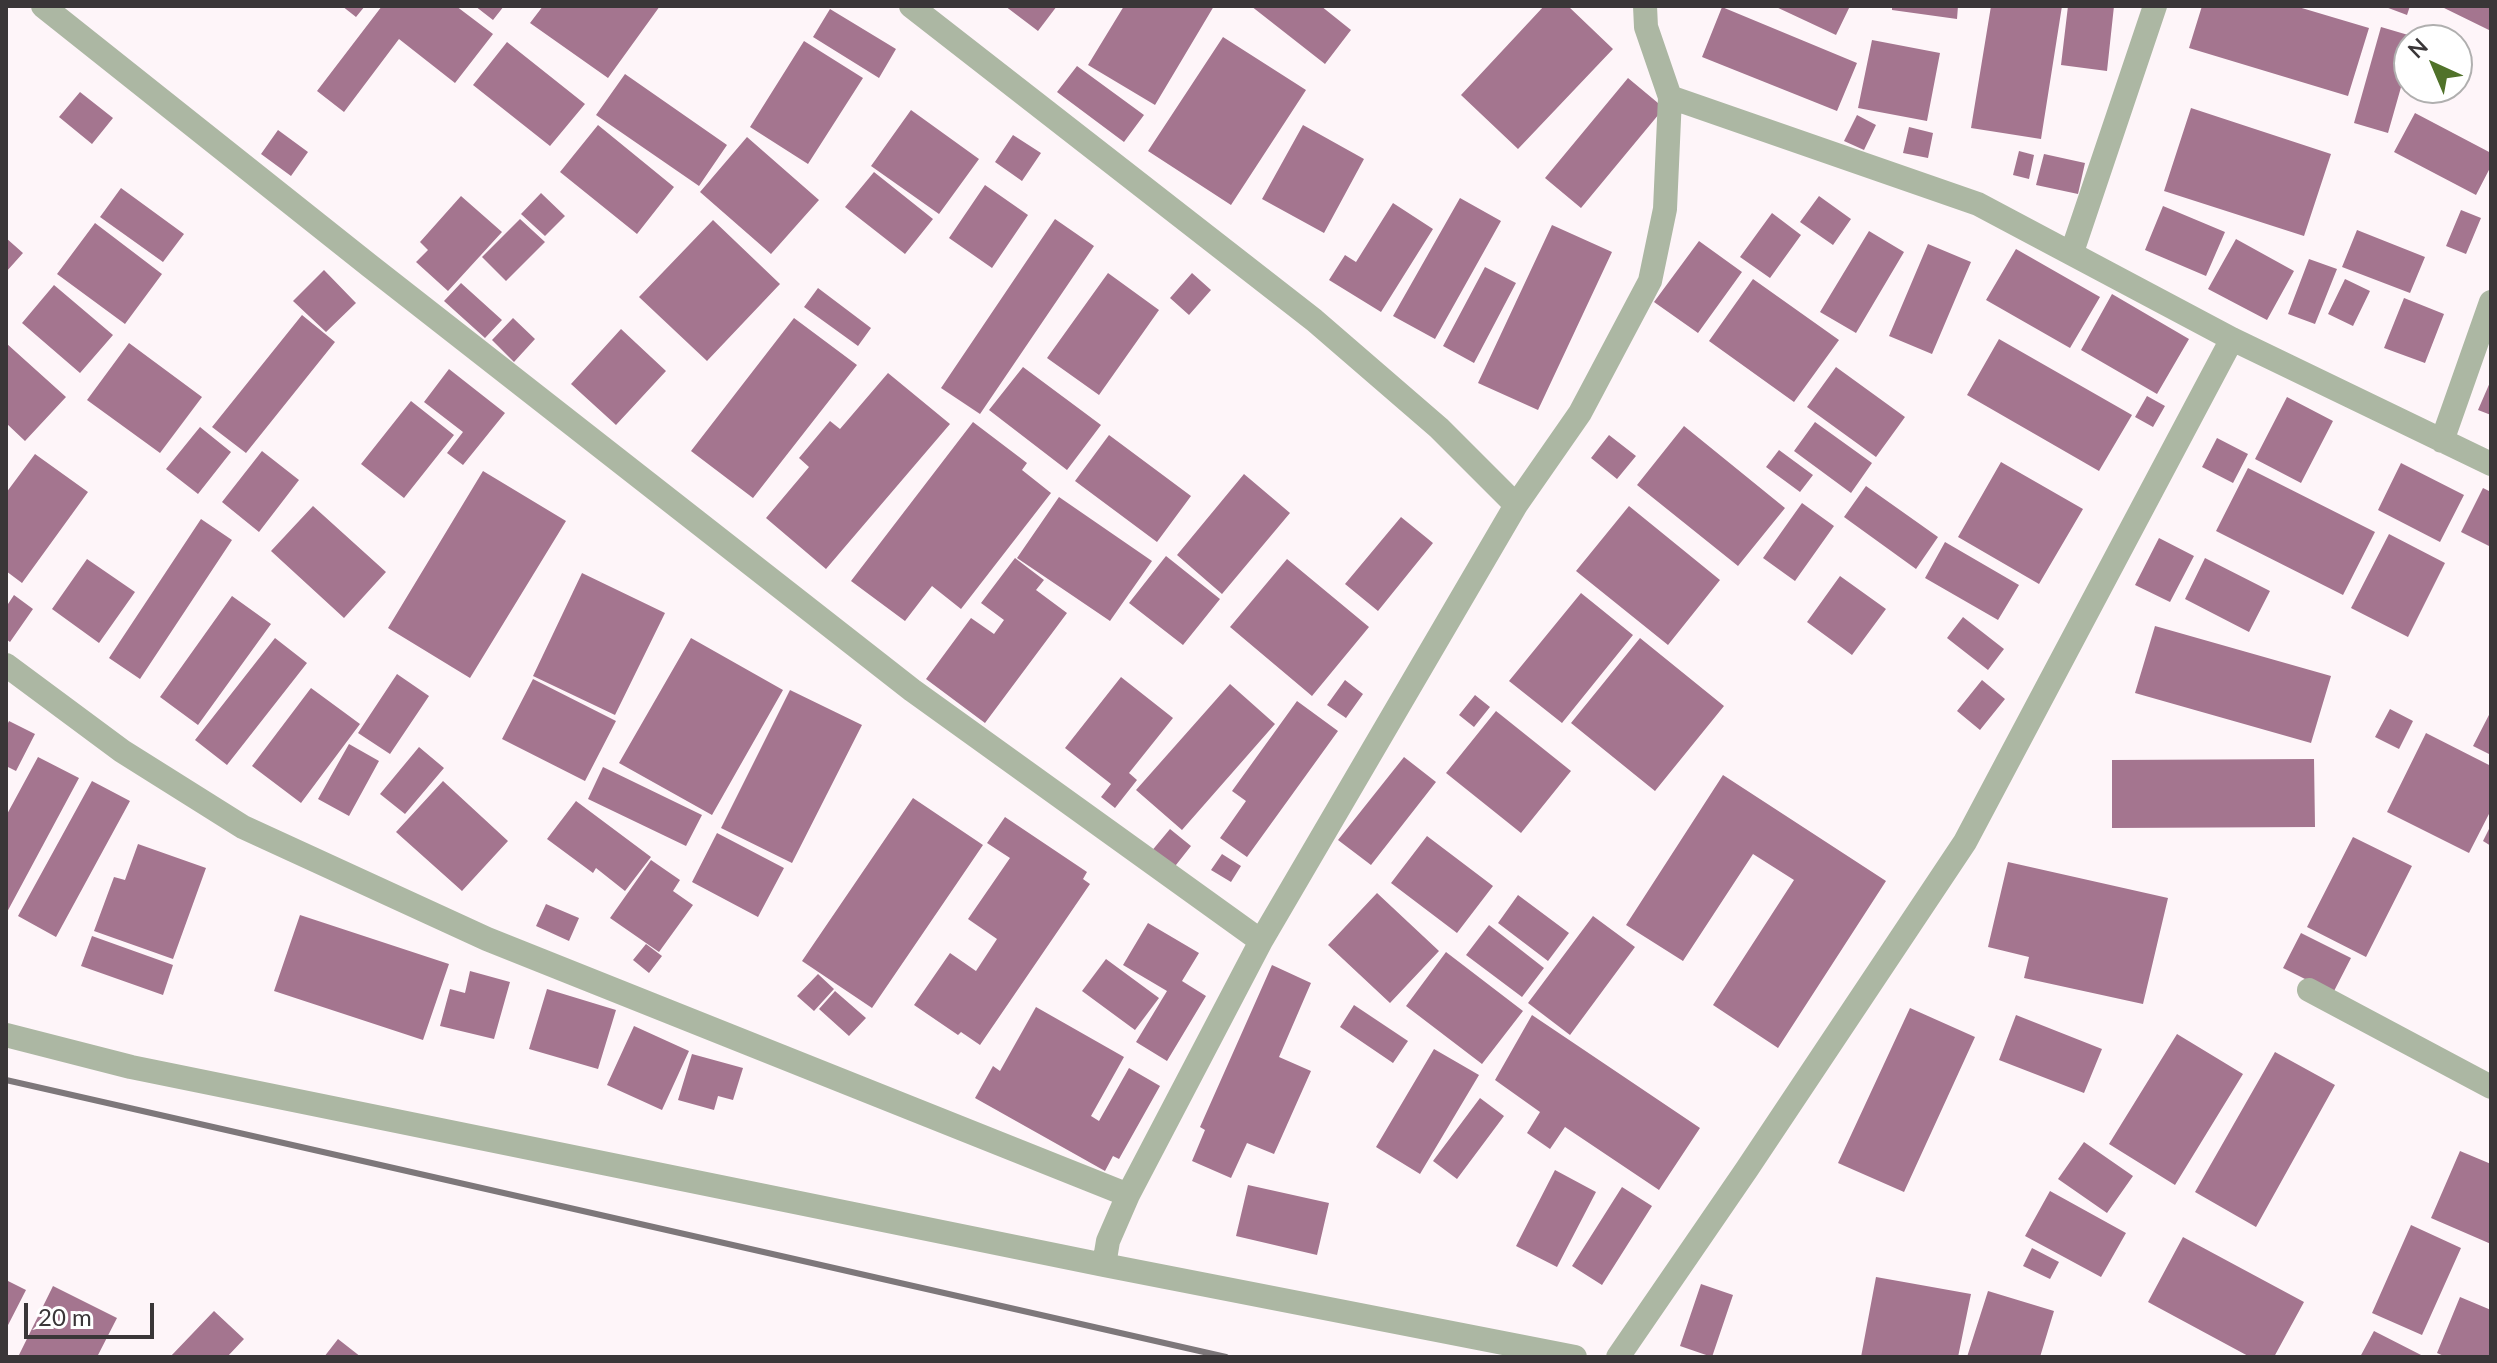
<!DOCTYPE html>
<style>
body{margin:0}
#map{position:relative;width:2497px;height:1363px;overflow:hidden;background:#fef5f9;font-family:Lato,sans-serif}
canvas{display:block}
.frame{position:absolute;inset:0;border:8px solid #3a3638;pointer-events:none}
.north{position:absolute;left:2393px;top:24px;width:80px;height:80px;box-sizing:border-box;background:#fff;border:2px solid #b0afaf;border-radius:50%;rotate:316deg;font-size:22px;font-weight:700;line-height:32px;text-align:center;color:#3a3638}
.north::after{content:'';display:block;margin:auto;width:28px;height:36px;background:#50722a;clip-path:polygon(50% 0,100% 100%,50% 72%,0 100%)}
.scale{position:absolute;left:24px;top:1303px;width:130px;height:36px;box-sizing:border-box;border:4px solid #3a3638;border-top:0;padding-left:10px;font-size:24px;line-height:28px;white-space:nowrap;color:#3a3638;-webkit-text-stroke:6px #fff;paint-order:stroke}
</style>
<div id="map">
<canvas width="2497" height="1363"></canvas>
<div class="frame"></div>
<div class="north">N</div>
<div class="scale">20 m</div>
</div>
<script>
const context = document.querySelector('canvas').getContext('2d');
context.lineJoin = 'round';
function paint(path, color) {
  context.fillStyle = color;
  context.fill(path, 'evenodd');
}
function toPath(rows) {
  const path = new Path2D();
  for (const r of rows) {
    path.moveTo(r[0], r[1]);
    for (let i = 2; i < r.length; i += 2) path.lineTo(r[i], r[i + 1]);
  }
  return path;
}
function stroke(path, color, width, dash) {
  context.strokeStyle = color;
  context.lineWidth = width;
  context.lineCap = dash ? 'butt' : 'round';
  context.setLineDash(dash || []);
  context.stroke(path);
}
paint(toPath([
 [342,6,365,6,356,17],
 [382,6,456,6,493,34,455,83,399,39,344,112,317,91],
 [475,6,504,6,493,20],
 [543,6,660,6,608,78,530,23],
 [1005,6,1057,6,1038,31],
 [1124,6,1214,6,1155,105,1088,65],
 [1251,6,1321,6,1351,30,1325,64],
 [1544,6,1568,6,1613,49,1518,149,1461,95],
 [1774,6,1850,6,1836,35],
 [1892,6,1958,6,1957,19,1892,10],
 [1991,6,2062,6,2041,139,1971,128],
 [2068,6,2114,6,2107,71,2061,65],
 [2202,6,2295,6,2369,28,2348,96,2189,48],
 [2383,6,2410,6,2407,15],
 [2440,6,2491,6,2491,31],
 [1722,7,1857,63,1837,111,1702,57],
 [830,9,896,49,879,78,813,37],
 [2381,27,2415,37,2414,40,2409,40,2409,59,2388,133,2354,123],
 [1223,37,1306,90,1231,205,1148,151],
 [1872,40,1940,53,1927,121,1858,108],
 [804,41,863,78,808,164,750,127],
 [507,42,585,104,550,146,473,85],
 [1077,66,1144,115,1124,142,1057,92],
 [625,74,727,145,699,186,596,115],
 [1628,78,1664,108,1581,208,1545,178],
 [80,92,113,118,92,144,59,117],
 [2191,108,2331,154,2304,236,2164,191],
 [911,110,979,159,939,214,871,166],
 [2415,113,2491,153,2491,166,2476,195,2394,152],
 [1857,115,1876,125,1864,150,1844,141],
 [598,125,674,187,637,234,560,172],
 [1303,125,1364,159,1324,233,1262,199],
 [1909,127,1933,133,1928,158,1903,153],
 [278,130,308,152,291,176,261,154],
 [1013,135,1041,153,1022,181,995,162],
 [747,137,819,200,771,254,700,192],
 [2019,151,2034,155,2029,179,2013,175],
 [2044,154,2085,163,2078,194,2036,185],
 [874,172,933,219,905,254,845,207],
 [985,185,1028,215,992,268,949,238],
 [121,188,184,234,163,262,100,217],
 [541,193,565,216,545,236,521,214],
 [461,196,502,232,448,291,416,262,428,250,420,242],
 [1819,196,1851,219,1833,245,1800,222],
 [1460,198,1501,221,1435,339,1393,316],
 [1393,203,1433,229,1381,312,1329,280,1345,255,1356,262],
 [2163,206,2225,232,2206,276,2145,250],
 [2461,210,2481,218,2466,254,2446,246],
 [1772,213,1801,235,1770,278,1740,257],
 [520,219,545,242,506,281,482,257],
 [1055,219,1094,246,980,414,941,388],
 [713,220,780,284,707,361,639,297],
 [95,223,162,274,125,324,57,274],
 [1552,225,1612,252,1538,410,1478,383],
 [2357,230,2425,257,2410,293,2342,267],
 [1869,231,1904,252,1856,333,1820,312],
 [6,238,23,253,6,272],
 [2236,239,2294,271,2267,320,2208,289],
 [1699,241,1742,272,1698,333,1654,302],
 [1928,244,1971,262,1932,354,1889,336],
 [2016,249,2100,297,2070,348,1986,300],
 [2309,259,2337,269,2315,324,2288,314],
 [1485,267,1516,283,1474,363,1443,346],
 [324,270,356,303,326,332,293,301],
 [1108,273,1159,310,1099,395,1047,358],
 [1192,273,1211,290,1189,315,1170,298],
 [1753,279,1839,340,1794,402,1709,341],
 [2345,279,2370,291,2353,326,2328,314],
 [461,283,502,320,485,338,444,301],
 [54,285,113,335,80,373,22,323],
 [818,288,871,328,858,346,804,307],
 [2112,294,2189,339,2157,394,2081,350],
 [2404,298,2444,314,2425,363,2384,348],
 [302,315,335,342,246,453,212,427],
 [513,318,535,339,514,362,492,340],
 [794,318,857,365,753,498,691,451],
 [621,329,666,371,616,425,571,384],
 [1999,339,2132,415,2099,471,1967,395],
 [6,343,66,397,25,441,6,423],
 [129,343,202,397,160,453,87,400],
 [1023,367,1101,425,1067,470,989,410],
 [1836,367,1905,417,1876,457,1807,407],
 [449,369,505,413,463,465,447,453,463,432,424,402],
 [888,373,950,424,826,569,766,518,809,467,799,458,830,421,840,429],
 [2491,380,2491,415,2478,410],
 [2147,396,2165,406,2153,427,2135,417],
 [2287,397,2333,421,2301,483,2255,459],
 [411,401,454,435,404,498,361,464],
 [973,422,1027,463,1022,470,1051,493,961,609,932,586,905,621,851,581],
 [1815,422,1872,463,1851,493,1794,451],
 [1684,426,1785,508,1738,566,1637,485],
 [200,427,231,452,198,494,166,469],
 [1109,435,1191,496,1157,542,1075,481],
 [1609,435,1636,456,1617,479,1591,458],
 [2217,438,2248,454,2233,483,2202,467],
 [1779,450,1813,475,1800,492,1766,467],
 [262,451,299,480,259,532,222,502],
 [35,454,88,492,22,583,6,571,6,493],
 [2001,462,2083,509,2039,584,1958,537],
 [2401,463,2464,495,2440,542,2378,510],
 [2248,468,2375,532,2343,595,2216,531],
 [483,471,566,521,470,678,388,628],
 [1244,474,1290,513,1222,594,1177,555],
 [1866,486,1938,537,1916,569,1844,517],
 [2483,488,2491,492,2491,547,2461,532],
 [1059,497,1152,561,1110,621,1017,558],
 [1802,503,1834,526,1795,581,1763,558],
 [313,506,386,572,344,618,271,551],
 [1629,506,1720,580,1668,645,1576,571],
 [1401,517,1433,543,1378,611,1345,584],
 [201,519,232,540,140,679,109,658],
 [2389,534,2445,563,2408,637,2351,608],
 [2159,538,2194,556,2170,602,2135,585],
 [1945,542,2019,585,1998,620,1925,578],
 [1166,556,1220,599,1183,645,1129,603],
 [1015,558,1044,580,1036,590,1067,613,985,723,926,679,971,618,994,634,1004,620,981,603],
 [2205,558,2270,591,2249,632,2185,599],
 [87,559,135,592,99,643,52,609],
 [1287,559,1369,627,1312,696,1230,627],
 [582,573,665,613,615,715,533,676],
 [1840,576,1886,609,1852,655,1807,622],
 [1581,593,1633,635,1562,723,1509,681],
 [14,595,33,609,10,642,6,639,6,607],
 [232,596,271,624,198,725,160,697],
 [1963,617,2004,649,1988,670,1947,638],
 [2155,626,2331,676,2311,743,2135,693],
 [275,638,307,663,227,765,195,740],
 [691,638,783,690,712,815,619,763],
 [1640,638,1724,706,1655,791,1571,723],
 [397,674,429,696,390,754,358,733],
 [1121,677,1173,718,1129,773,1137,780,1115,808,1101,797,1111,784,1065,748],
 [533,679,616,721,585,781,502,739],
 [1345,680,1363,694,1346,718,1327,705],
 [1982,680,2005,699,1980,730,1957,711],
 [1230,684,1275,724,1182,830,1136,790],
 [311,688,360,724,301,803,252,766],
 [790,690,862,725,792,863,721,828],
 [1475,695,1490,707,1474,727,1459,715],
 [1297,701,1338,731,1247,857,1220,838,1246,801,1232,791],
 [2390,709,2413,721,2399,749,2375,737],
 [1496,711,1571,771,1521,833,1446,773],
 [2491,711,2491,755,2473,746],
 [9,721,35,734,16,771,6,766,6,727],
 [2426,733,2491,766,2491,810,2469,853,2387,812],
 [349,744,379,761,349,816,318,799],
 [419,747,444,768,405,814,380,794],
 [38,757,79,778,6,914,6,816],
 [1404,757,1436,782,1371,865,1338,840],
 [2314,759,2315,827,2112,828,2112,760],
 [603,767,702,815,686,846,588,799],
 [1723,775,1886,881,1778,1048,1713,1005,1794,880,1753,854,1683,961,1626,925],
 [92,781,130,801,56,937,18,916],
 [443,781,508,841,462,891,396,832],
 [913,798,983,845,872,1008,802,961],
 [576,801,651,857,625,891,596,868,593,873,547,839],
 [1005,817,1087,872,1083,879,1090,884,980,1045,961,1032,958,1035,914,1005,950,953,976,971,997,939,968,919,1010,858,987,843],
 [2491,825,2491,846,2483,841],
 [1170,829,1191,846,1172,870,1150,853],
 [717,833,784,868,758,917,692,882],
 [1427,836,1493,886,1457,933,1391,883],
 [2353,837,2412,866,2366,957,2307,927],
 [138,844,206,868,173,959,94,931,114,877,125,880],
 [1222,854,1241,866,1231,882,1211,870],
 [651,860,680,880,673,891,693,905,659,952,610,918],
 [2008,862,2168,898,2143,1004,2024,978,2029,957,1988,947],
 [1377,893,1439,951,1390,1003,1328,945],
 [1518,895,1569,933,1548,961,1498,923],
 [546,904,579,918,569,941,536,926],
 [300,915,449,964,423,1040,274,991],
 [1593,916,1635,947,1570,1035,1528,1003],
 [1148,923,1199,953,1182,981,1206,996,1167,1061,1136,1042,1167,991,1123,965],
 [1489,925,1544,968,1522,997,1466,955],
 [2301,933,2351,958,2333,993,2283,968],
 [92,936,173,965,163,995,81,966],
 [646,944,662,956,649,973,633,960],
 [1446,952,1523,1011,1482,1064,1406,1006],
 [1106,959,1159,998,1135,1030,1082,991],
 [1272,965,1311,983,1279,1057,1311,1071,1274,1154,1247,1143,1231,1178,1192,1161,1205,1130,1200,1127],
 [470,971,510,982,494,1039,440,1026,450,989,465,993],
 [818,974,834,989,814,1011,797,996],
 [547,989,616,1010,598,1069,529,1049],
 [835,991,866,1018,849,1036,819,1009],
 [1354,1005,1408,1041,1393,1063,1340,1027],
 [1036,1007,1124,1057,1091,1116,1099,1121,1129,1068,1160,1086,1119,1159,1113,1156,1105,1171,975,1098,993,1066,1000,1071],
 [1910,1008,1975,1037,1904,1192,1838,1163],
 [1532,1015,1700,1128,1659,1190,1565,1127,1550,1149,1527,1133,1540,1112,1495,1080],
 [2016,1015,2102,1049,2084,1093,1999,1060],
 [634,1026,689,1051,662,1110,607,1085],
 [2177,1034,2243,1074,2175,1185,2109,1144],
 [1434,1049,1479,1075,1420,1174,1376,1147],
 [2275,1052,2335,1085,2256,1227,2195,1192],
 [692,1054,743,1068,733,1100,718,1096,714,1110,678,1100],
 [1480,1098,1504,1116,1457,1179,1433,1161],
 [2084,1142,2133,1176,2107,1213,2058,1179],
 [2460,1151,2491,1164,2491,1244,2431,1218],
 [1555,1170,1596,1192,1557,1267,1516,1246],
 [1248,1185,1329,1203,1317,1255,1236,1236],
 [1622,1187,1652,1206,1602,1285,1572,1266],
 [2050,1191,2126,1233,2101,1277,2025,1236],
 [2411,1225,2461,1248,2422,1335,2372,1313],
 [2183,1237,2304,1302,2274,1357,2250,1357,2148,1302],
 [2032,1248,2059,1262,2050,1279,2023,1266],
 [1876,1277,1971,1294,1958,1357,1861,1357],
 [6,1280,26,1290,6,1329],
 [1701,1284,1733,1295,1712,1357,1680,1346],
 [53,1286,117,1318,97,1357,18,1357],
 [1988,1291,2054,1311,2040,1357,1967,1357],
 [2460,1297,2491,1310,2491,1357,2446,1357,2437,1353],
 [214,1311,244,1339,227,1357,170,1357],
 [2374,1331,2425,1357,2360,1357],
 [338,1339,361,1357,324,1357]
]), '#a4758f');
stroke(toPath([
 [43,6,370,266,912,690,1261,941],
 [911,6,1314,320,1439,428,1516,505],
 [1670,97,1978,204,2232,339,2491,464],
 [2072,252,2155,6],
 [2442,441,2491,302],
 [6,665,122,751,243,827,487,939,1128,1195],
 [2309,990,2491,1087],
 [6,1035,131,1067,1104,1265,1575,1357],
 [1104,1265,1108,1241,1128,1195,1261,941,1516,505,1580,413,1650,281,1665,209,1670,97,1646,27,1645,6],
 [1618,1357,1747,1169,1965,842,2232,339]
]), '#acb7a3', 24);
stroke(toPath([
 [6,1080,1226,1357]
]), '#7d777a', 6);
</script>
